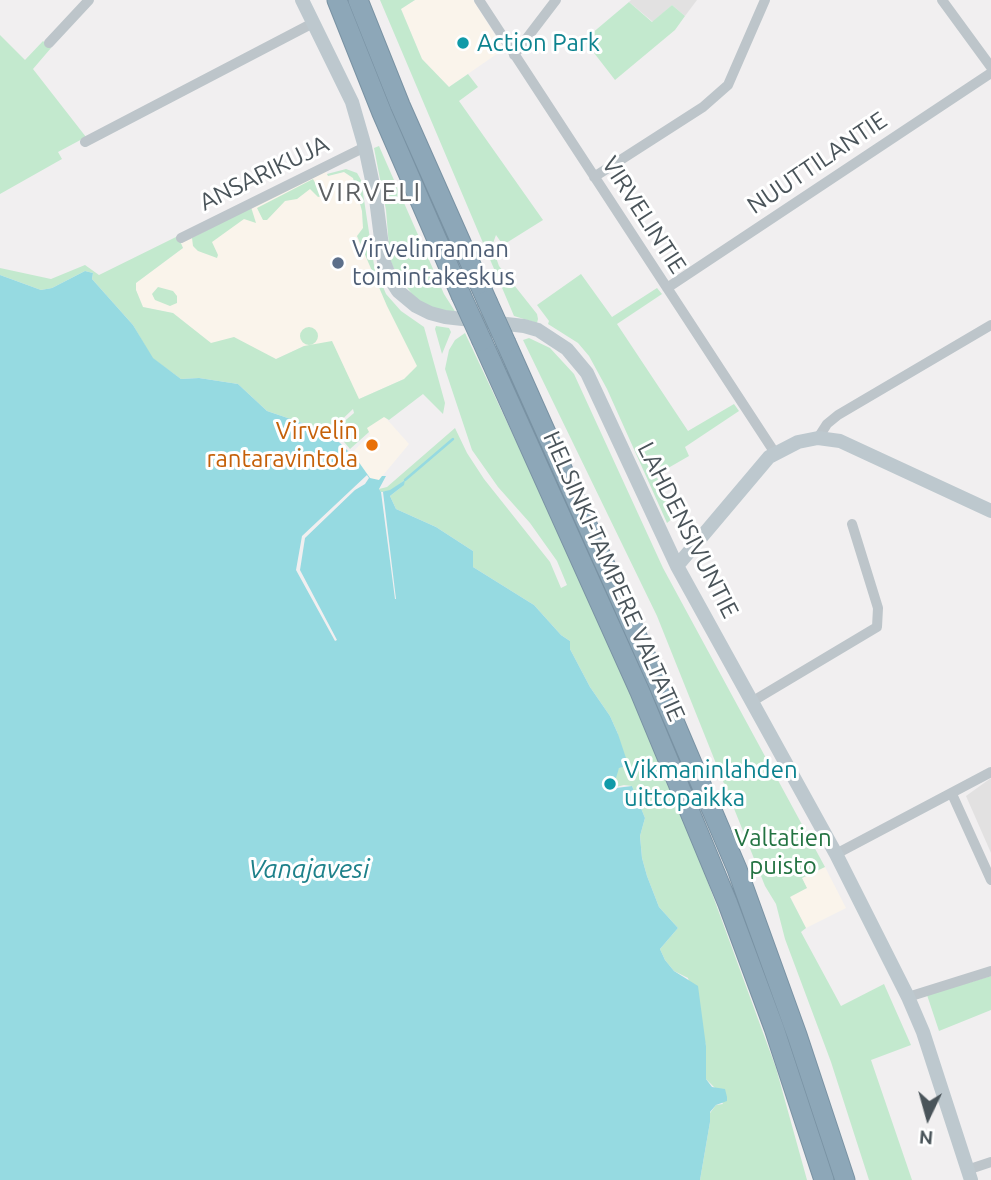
<!DOCTYPE html>
<style>
body{margin:0}
#map{position:relative;width:991px;height:1180px;overflow:hidden;background:#f1eff0;font-family:Ubuntu,sans-serif}
canvas{display:block}
.north{position:absolute;left:893px;top:1082px;width:70px;height:70px;-webkit-text-stroke:5px #fff;paint-order:stroke;rotate:185deg;font-size:19px;font-weight:700;line-height:28px;text-align:center;color:#4a545a}
.north::after{content:'';display:block;margin:auto;width:24px;height:32px;background:#4a545a;clip-path:polygon(50% 0,100% 100%,50% 72%,0 100%)}
</style>
<div id="map">
<canvas width="991" height="1180"></canvas>
<div class="north">N</div>
</div>
<script>
const context = document.querySelector('canvas').getContext('2d');
context.lineJoin = 'round';
function paint(path, color) {
  context.fillStyle = color;
  context.fill(path, 'evenodd');
}
function toPath(rows) {
  const path = new Path2D();
  for (const r of rows) {
    if (r.length === 3) {
      path.moveTo(r[0] + r[2], r[1]);
      path.arc(r[0], r[1], r[2], 0, 2 * Math.PI);
      continue;
    }
    path.moveTo(r[0], r[1]);
    for (let i = 2; i < r.length; i += 2) path.lineTo(r[i], r[i + 1]);
  }
  return path;
}
function stroke(path, color, width, dash) {
  context.strokeStyle = color;
  context.lineWidth = width;
  context.lineCap = dash ? 'butt' : 'round';
  context.setLineDash(dash || []);
  context.stroke(path);
}
function label(font, color, halo, rows, align = 'center') {
  context.font = font + ' Ubuntu,sans-serif';
  context.lineWidth = 6;
  context.setLineDash([]);
  context.textBaseline = 'middle';
  context.strokeStyle = halo;
  context.fillStyle = color;
  for (const [text, x, y, turn = 0] of rows) {
    context.save();
    context.translate(x, y);
    context.rotate((+turn || 0) * Math.PI / 180);
    context.textAlign = isNaN(turn) ? turn : align;
    if (halo) context.strokeText(text, 0, 0);
    context.fillText(text, 0, 0);
    context.restore();
  }
}
paint(toPath([
 [415,0,473,0,504,49,449,87,422,59,401,9],
 [323,163,328,176,344,172,353,178,362,211,363,228,357,237,418,366,404,379,359,399,304,346,276,359,255,350,212,344,173,313,143,307,136,290,136,283,183,248,178,236],
 [384,416,409,444,379,480,372,480,351,454,370,434,366,428],
 [825,867,846,908,806,928,790,896,807,888,802,878]
]), '#faf4eb');
paint(toPath([
 [631,0,697,0,685,16,672,5,653,22,629,2],
 [991,778,991,853,966,796]
]), '#e2e1e1');
paint(toPath([
 [380,0,415,0,401,9,422,59,449,87,468,74,478,87,459,101,543,220,503,245,496,235,492,246,499,266,537,314,538,319,537,323,514,316],
 [629,2,652,22,672,5,685,16,675,30,615,80,584,40],
 [0,35,25,60,43,41,51,48,33,69,86,137,58,152,62,159,0,194],
 [379,146,444,294,456,313,434,310,423,304,412,294,395,272,390,259,386,210,374,148],
 [346,169,357,173,361,180,374,265,386,294,401,311,424,327,445,403,443,414,423,394,389,420,384,417,367,428,369,432,350,449,334,430,354,413,353,409,329,432,267,411,238,384,199,378,181,379,152,358,133,325,92,279,93,273,85,271,52,288,41,290,0,275,0,268,51,279,85,265,99,275,178,236,183,248,136,283,136,290,143,307,173,313,211,343,234,337,276,359,304,346,332,341,359,399,404,379,417,366,387,306,357,236,363,228,362,211,353,178,344,172,328,176,327,174],
 [313,179,322,196,318,197,310,189,297,199,285,201,267,220,263,220,257,208],
 [251,207,256,223,244,219,212,242,218,255,217,258,198,251,193,246,192,238],
 [581,274,612,317,657,288,662,294,617,324,688,431,734,404,739,411,685,447,689,456,656,475,673,518,667,523,607,389,589,356,578,343,548,324,549,321,537,305],
 [158,287,173,291,177,296,177,303,170,306,155,300,152,294],
 [436,326,449,328,451,332,442,354,435,329],
 [309,336,9],
 [465,333,588,594,680,806,776,1068,807,1180,700,1180,710,1122,710,1113,716,1105,723,1104,715,1088,706,1079,706,1046,688,978,674,971,665,960,660,949,678,928,659,907,647,876,642,858,640,836,645,818,632,786,624,785,608,789,604,783,607,779,613,777,619,768,618,734,610,716,590,687,570,649,570,641,561,635,534,605,473,567,473,551,436,527,396,509,390,496,400,488,405,480,390,491,381,492,379,489,387,487,455,428,467,453,484,479,550,562,561,588,567,585,557,561,530,523,498,487,472,450,445,369,449,350,455,340],
 [529,338,550,348,574,374,663,568,825,867,802,878,807,888,790,897,806,928,801,932,841,1006,884,984,911,1045,871,1060,912,1180,869,1180,831,1062,785,939,776,904,765,886,657,616,523,340],
 [991,976,991,1010,939,1031,927,995]
]), '#c3e9ce');
paint(toPath([
 [85,271,93,273,92,279,133,325,153,358,181,379,199,378,238,384,267,411,329,432,358,461,370,478,379,480,382,476,386,476,379,489,381,492,390,490,405,480,404,485,390,496,396,509,436,527,473,551,473,567,534,605,561,635,570,641,570,649,590,687,610,716,618,734,627,761,626,766,619,768,616,778,607,779,605,783,608,789,632,786,645,818,640,836,642,858,647,876,659,907,678,928,660,949,665,960,674,971,698,986,706,1046,706,1079,712,1087,725,1089,727,1097,727,1101,716,1105,710,1112,710,1122,700,1180,0,1180,0,275,41,290,52,288]
]), '#96dae1');
paint(toPath([
 [367,475,369,478,365,484,355,490,305,538,300,570,337,640,335,641,296,570,302,536],
 [381,492,383,492,396,599,395,599]
]), '#f1eff0');
stroke(toPath([
 [405,480,453,439]
]), '#96dae1', 2.5);
const highway = toPath([
 [337,0,382,113,461,295],
 [358,0,400,105,487,301],
 [482,341,640,692,728,904,774,1028,824,1180],
 [506,343,660,688,737,869,797,1035,845,1180]
]);
stroke(highway, '#7992a3', 21);
stroke(toPath([
 [479,0,775,453],
 [942,0,991,67],
 [49,43,89,0],
 [514,55,556,0],
 [85,142,313,23],
 [594,177,703,107,728,85,765,0],
 [181,238,365,147],
 [667,288,991,73],
 [818,438,827,424,838,415,991,325],
 [753,701,877,627,878,608,852,524],
 [952,794,991,880],
 [836,854,991,772],
 [908,997,991,971],
 [967,1170,991,1162]
]), '#bdc5ca', 10);
stroke(toPath([
 [302,0,352,102,365,147,376,199,384,262,391,280,398,291,416,306,430,313,445,317,524,326,538,330,567,349,587,373,677,566,836,854,908,997,923,1032,971,1180],
 [677,566,769,457,798,442,818,438,840,441,991,511]
]), '#bdc8ce', 14);
stroke(highway, '#8da7b8', 19);
const highwayBridge = toPath([
 [461,295,482,341],
 [487,301,506,343]
]);
stroke(highwayBridge, '#7992a3', 21, []);
stroke(highwayBridge, '#8da7b8', 19);
for (const [x, y, r, color] of [
 [463,43,7,"#0f9aa8"],
 [338,263,7,"#5c6f8a"],
 [372,445,7,"#e8710a"],
 [610,784,7,"#0f9aa8"]
]) {
  const dot = new Path2D();
  dot.arc(x, y, r, 0, 2 * Math.PI);
  context.fillStyle = color;
  context.fill(dot);
  stroke(dot, '#fff', 2.5);
}
label('24px', '#0d838f', '#fff', [
 ["Action Park",477,43],
 ["Vikmaninlahden",624,770],
 ["uittopaikka",624,798]
], 'left');
label('24px', '#4a545a', '#fff', [
 ["NUUTTILANTIE",817,163,-34],
 ["ANSARIKUJA",264,173,-26],
 ["VIRVELINTIE",644,215,57],
 ["LAHDENSIVUNTIE",688,530,63],
 ["HELSINKI-TAMPERE VALTATIE",614,576,66]
]);
label('24px', '#4e5e75', '#fff', [
 ["Virvelinrannan",352,249],
 ["toimintakeskus",352,277]
], 'left');
label('24px', '#c56008', '#fff', [
 ["Virvelin",358,431],
 ["rantaravintola",358,459]
], 'right');
label('24px', '#237342', '#fff', [
 ["Valtatien",783,838],
 ["puisto",783,866]
]);
context.letterSpacing = '2px';
label('26px', '#5d6063', '#fff', [
 ["VIRVELI",370,192]
]);
context.letterSpacing = '0px';
label('italic 26px', '#1e818a', '#fff', [
 ["Vanajavesi",309,869]
]);
</script>
